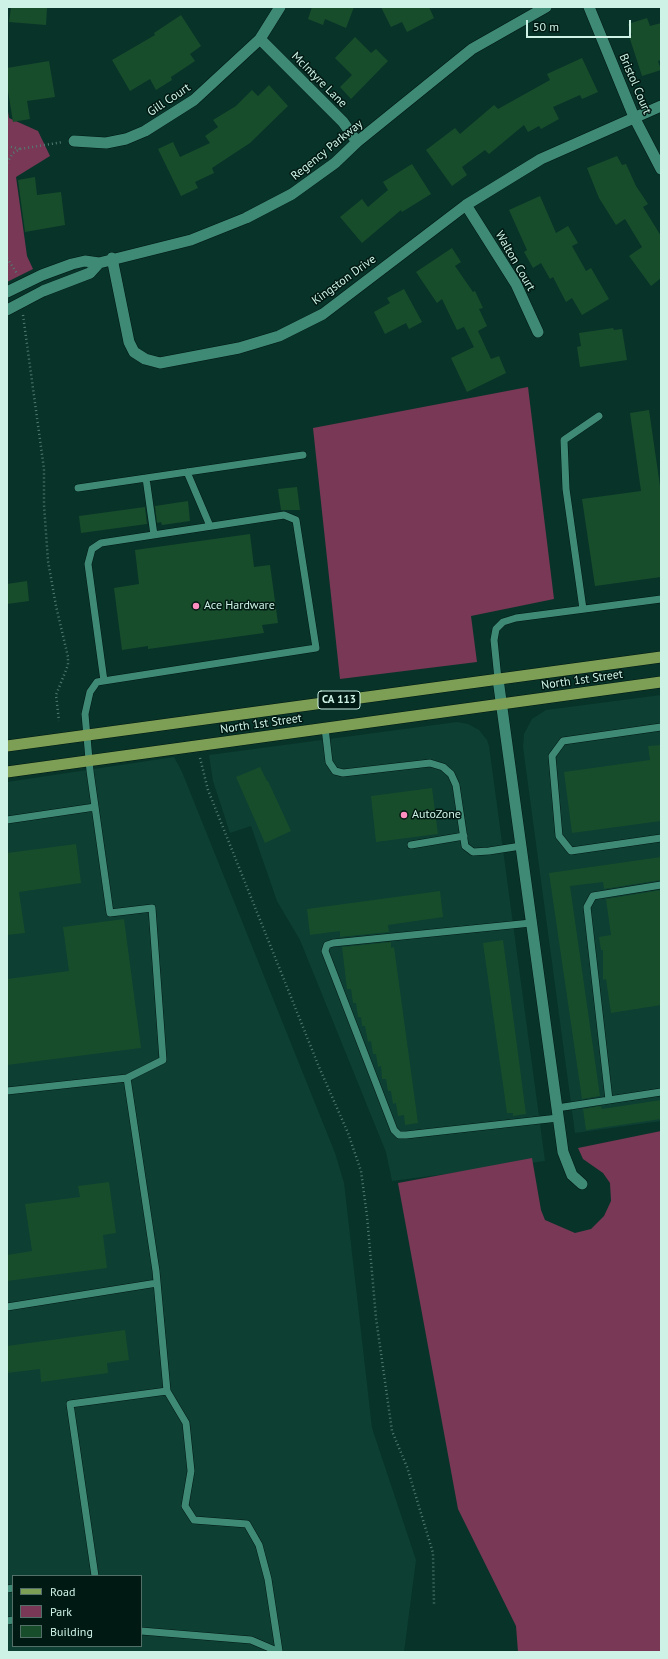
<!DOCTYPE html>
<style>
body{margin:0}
#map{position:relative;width:668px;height:1659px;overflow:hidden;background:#083329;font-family:"PT Sans",sans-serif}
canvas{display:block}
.frame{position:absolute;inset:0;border:8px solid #cef3e6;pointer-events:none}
.legend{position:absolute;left:12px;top:1575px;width:130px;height:72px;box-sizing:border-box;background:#001912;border:1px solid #527067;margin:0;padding:5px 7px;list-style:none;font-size:12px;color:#cef3e6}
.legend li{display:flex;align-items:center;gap:8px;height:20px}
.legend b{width:20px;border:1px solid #527067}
.scale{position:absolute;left:526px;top:20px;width:105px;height:18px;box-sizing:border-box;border:2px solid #cef3e6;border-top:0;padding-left:5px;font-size:12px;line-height:14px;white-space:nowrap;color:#cef3e6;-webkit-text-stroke:3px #001912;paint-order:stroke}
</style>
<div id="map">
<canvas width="668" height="1659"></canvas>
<div class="frame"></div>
<ul class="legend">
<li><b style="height:5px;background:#7c9e55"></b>Road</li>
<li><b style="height:11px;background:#793856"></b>Park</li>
<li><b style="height:11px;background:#184d2c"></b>Building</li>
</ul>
<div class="scale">50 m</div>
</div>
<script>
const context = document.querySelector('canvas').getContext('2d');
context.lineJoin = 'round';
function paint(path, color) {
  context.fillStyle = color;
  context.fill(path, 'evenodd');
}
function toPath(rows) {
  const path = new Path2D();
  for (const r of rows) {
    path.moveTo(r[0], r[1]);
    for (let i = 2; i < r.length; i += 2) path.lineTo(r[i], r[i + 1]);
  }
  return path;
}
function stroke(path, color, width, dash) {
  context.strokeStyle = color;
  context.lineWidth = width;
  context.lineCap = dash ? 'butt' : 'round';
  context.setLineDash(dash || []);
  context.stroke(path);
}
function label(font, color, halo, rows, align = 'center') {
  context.font = font + ' "PT Sans",sans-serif';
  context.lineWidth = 3;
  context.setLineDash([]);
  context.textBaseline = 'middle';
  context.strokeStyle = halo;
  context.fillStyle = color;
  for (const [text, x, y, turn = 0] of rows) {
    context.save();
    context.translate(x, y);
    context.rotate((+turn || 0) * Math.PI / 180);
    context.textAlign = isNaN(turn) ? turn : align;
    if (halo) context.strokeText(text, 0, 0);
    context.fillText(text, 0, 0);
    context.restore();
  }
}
paint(toPath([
 [661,695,661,1121,575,1133,523,747,524,734,532,719,546,710],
 [457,722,468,724,479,730,487,740,489,746,545,1161,392,1181,386,1152,300,940,277,901,251,826,230,833,213,781,209,755],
 [174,757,182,772,335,1153,344,1183,372,1428,416,1560,404,1652,7,1652,7,782],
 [13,1576,141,1576,141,1646,13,1646]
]), '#0d3f33');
paint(toPath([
 [7,105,9,118,38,131,50,156,16,177,27,256,33,269,7,282],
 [528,387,554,599,471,616,477,662,340,679,313,428],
 [661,1131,661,1652,518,1652,516,1626,458,1509,398,1183,532,1158,541,1210,545,1220,575,1233,591,1229,604,1216,611,1201,610,1183,603,1173,583,1159,578,1148]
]), '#793856');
paint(toPath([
 [11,7,47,7,46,25,9,22],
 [312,7,354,7,346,28,325,19,323,25,308,19],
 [381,7,429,7,434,18,407,32,402,22,391,27],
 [181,15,201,46,190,54,195,61,171,77,172,80,156,90,150,79,130,91,112,60,155,35,154,33],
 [647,18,650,26,661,23,661,60,658,61,661,70,642,76,629,36,632,35,628,24],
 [355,37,371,53,376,49,388,61,351,99,340,87,352,75,335,58],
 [582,58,598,92,582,99,580,95,553,107,559,119,541,129,539,126,528,132,524,125,489,154,485,150,462,167,467,175,452,186,426,150,455,128,460,134,494,105,498,109,550,80,547,74],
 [49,61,55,97,27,101,30,119,13,122,7,85,7,68],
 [269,85,288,106,250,143,212,168,214,173,195,182,198,188,181,196,158,149,173,142,180,157,210,143,205,136,218,127,213,120,236,106,252,90,258,96],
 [617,156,622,165,626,164,636,186,648,204,643,207,661,236,661,278,651,286,629,256,642,247,625,219,616,225,599,198,587,168],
 [412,164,431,194,402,212,401,210,362,243,340,217,362,199,368,207,388,190,383,182],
 [35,177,37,195,61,192,65,225,25,232,18,180],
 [540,196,556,233,568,226,578,243,572,246,586,271,591,268,609,299,582,315,572,298,566,302,553,277,550,279,541,263,533,268,524,252,527,250,509,210],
 [452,248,461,262,455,266,473,292,475,291,483,308,479,309,487,326,478,331,491,359,499,356,506,373,467,392,451,358,474,347,464,327,457,330,442,299,437,303,416,272],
 [404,289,422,322,409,329,406,323,385,334,374,312,390,303,387,298],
 [613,328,614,330,622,329,627,360,580,367,577,347,581,346,579,333],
 [649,410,661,493,661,577,595,586,582,499,641,491,630,413],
 [297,487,300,510,281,510,278,489],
 [188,501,190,521,162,525,161,522,157,523,155,506],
 [145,507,147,524,81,533,79,516],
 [250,534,254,567,270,565,278,623,262,625,264,633,148,649,148,646,122,650,114,588,139,584,135,550],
 [27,581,29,601,7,604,7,584],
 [661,745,661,821,572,833,564,772,650,760,648,746],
 [260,767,267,781,268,781,291,831,265,843,236,777],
 [432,788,438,834,376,842,371,796],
 [76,844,81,883,19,892,25,933,7,935,7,853],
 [661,857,661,880,604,889,603,882,570,886,600,1096,582,1099,549,873],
 [661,890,661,1005,611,1013,606,979,603,980,603,950,601,950,599,937,611,935,606,899],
 [440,891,443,917,388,925,389,932,340,937,340,931,310,935,307,909],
 [124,919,141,1048,7,1065,7,979,69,971,63,927],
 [503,940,526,1114,513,1116,513,1113,507,1113,483,943],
 [391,942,391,948,394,947,418,1123,405,1125,404,1115,398,1116,396,1103,393,1104,391,1091,388,1091,386,1079,382,1079,381,1066,378,1067,376,1054,373,1054,371,1041,368,1042,365,1026,362,1026,361,1017,358,1017,356,1003,353,1003,351,989,347,989,342,947],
 [661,1100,661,1119,586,1130,583,1109,601,1106,602,1109],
 [109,1182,116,1233,103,1235,107,1268,7,1281,7,1255,32,1251,25,1204,80,1197,78,1186],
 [125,1330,129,1360,107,1363,108,1373,41,1382,40,1369,7,1373,7,1346]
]), '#184d2c');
const service = toPath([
 [187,472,210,526],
 [146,478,154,535],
 [78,488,303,455],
 [583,609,566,489,564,440,599,416],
 [498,679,494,640,496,629,503,622,516,618,661,599],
 [661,727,563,741,552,756,559,836,571,851,661,838],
 [325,728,329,762,335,771,343,773,430,763,443,767,451,774,456,785,465,846,473,852,489,851,521,846],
 [7,820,95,807],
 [411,845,464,836],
 [531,923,333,943,327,945,325,951,394,1130,399,1135,406,1135,558,1118],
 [7,1091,127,1078],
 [609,1100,587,907,593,896,661,885],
 [557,1108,661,1092],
 [7,1307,157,1283],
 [167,1391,186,1423,191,1471,185,1506,194,1520,247,1524,259,1545,268,1579,279,1651],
 [95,1576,70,1404,167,1391,156,1271,127,1078,163,1060,152,908,110,913,90,771,85,714,90,692,97,682,316,648,296,520,284,515,101,543,92,549,88,564,104,681],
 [7,1589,13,1588],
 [7,1621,13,1620],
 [141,1631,251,1640,279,1652]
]);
const minor = toPath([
 [589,7,634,117,661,169],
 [260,39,343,122,357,142],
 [74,141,106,143,126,139,145,131,194,100,260,39,280,7],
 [466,205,516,284,538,332],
 [112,258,129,342,134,352,145,359,160,363,239,348,279,336,323,314,466,205,541,159,661,106],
 [7,292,42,275,72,264,85,261,99,263,191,240,246,218,292,194,335,163,357,142,472,49,546,7],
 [7,310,43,291,90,273,99,263],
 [498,679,563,1152,572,1175,582,1184]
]);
const primary = toPath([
 [7,746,661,657],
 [7,772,661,682]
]);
stroke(service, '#021812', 8);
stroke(minor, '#021812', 12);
stroke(primary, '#021812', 12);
stroke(toPath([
 [7,146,20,149],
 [7,163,13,153,20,149,63,142],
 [7,258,18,275],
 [23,315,44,469,44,505,48,561,56,606,68,657,68,665,56,695,59,721],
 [200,758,208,790,319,1067,348,1133,361,1171,367,1216,376,1318,392,1431,407,1467,433,1553,434,1604]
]), '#537c71', 2.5, [1, 3]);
stroke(service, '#3e8a75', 7);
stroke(minor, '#3e8a75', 11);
stroke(primary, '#7c9e55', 11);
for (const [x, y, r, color] of [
 [196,606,4,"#fd8ec0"],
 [404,815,4,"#fd8ec0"]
]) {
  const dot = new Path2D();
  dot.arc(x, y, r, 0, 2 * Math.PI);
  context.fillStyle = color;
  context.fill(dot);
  stroke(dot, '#001912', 1.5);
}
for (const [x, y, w] of [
 [339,700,42]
]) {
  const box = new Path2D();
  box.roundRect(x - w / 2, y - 9, w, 18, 3);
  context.fillStyle = '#001912';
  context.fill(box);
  stroke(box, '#cef3e6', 1);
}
label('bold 11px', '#cef3e6', null, [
 ["CA 113",339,700]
]);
label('12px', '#cef3e6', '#001912', [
 ["McIntyre Lane",319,80,45],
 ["Bristol Court",635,84,67],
 ["Gill Court",169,100,-34],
 ["Regency Parkway",327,150,-39],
 ["Walton Court",515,261,60],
 ["Kingston Drive",344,280,-36],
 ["North 1st Street",582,680,-8],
 ["North 1st Street",261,724,-8]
]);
label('12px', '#cef3e6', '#001912', [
 ["Ace Hardware",204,606],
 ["AutoZone",412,815]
], 'left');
</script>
